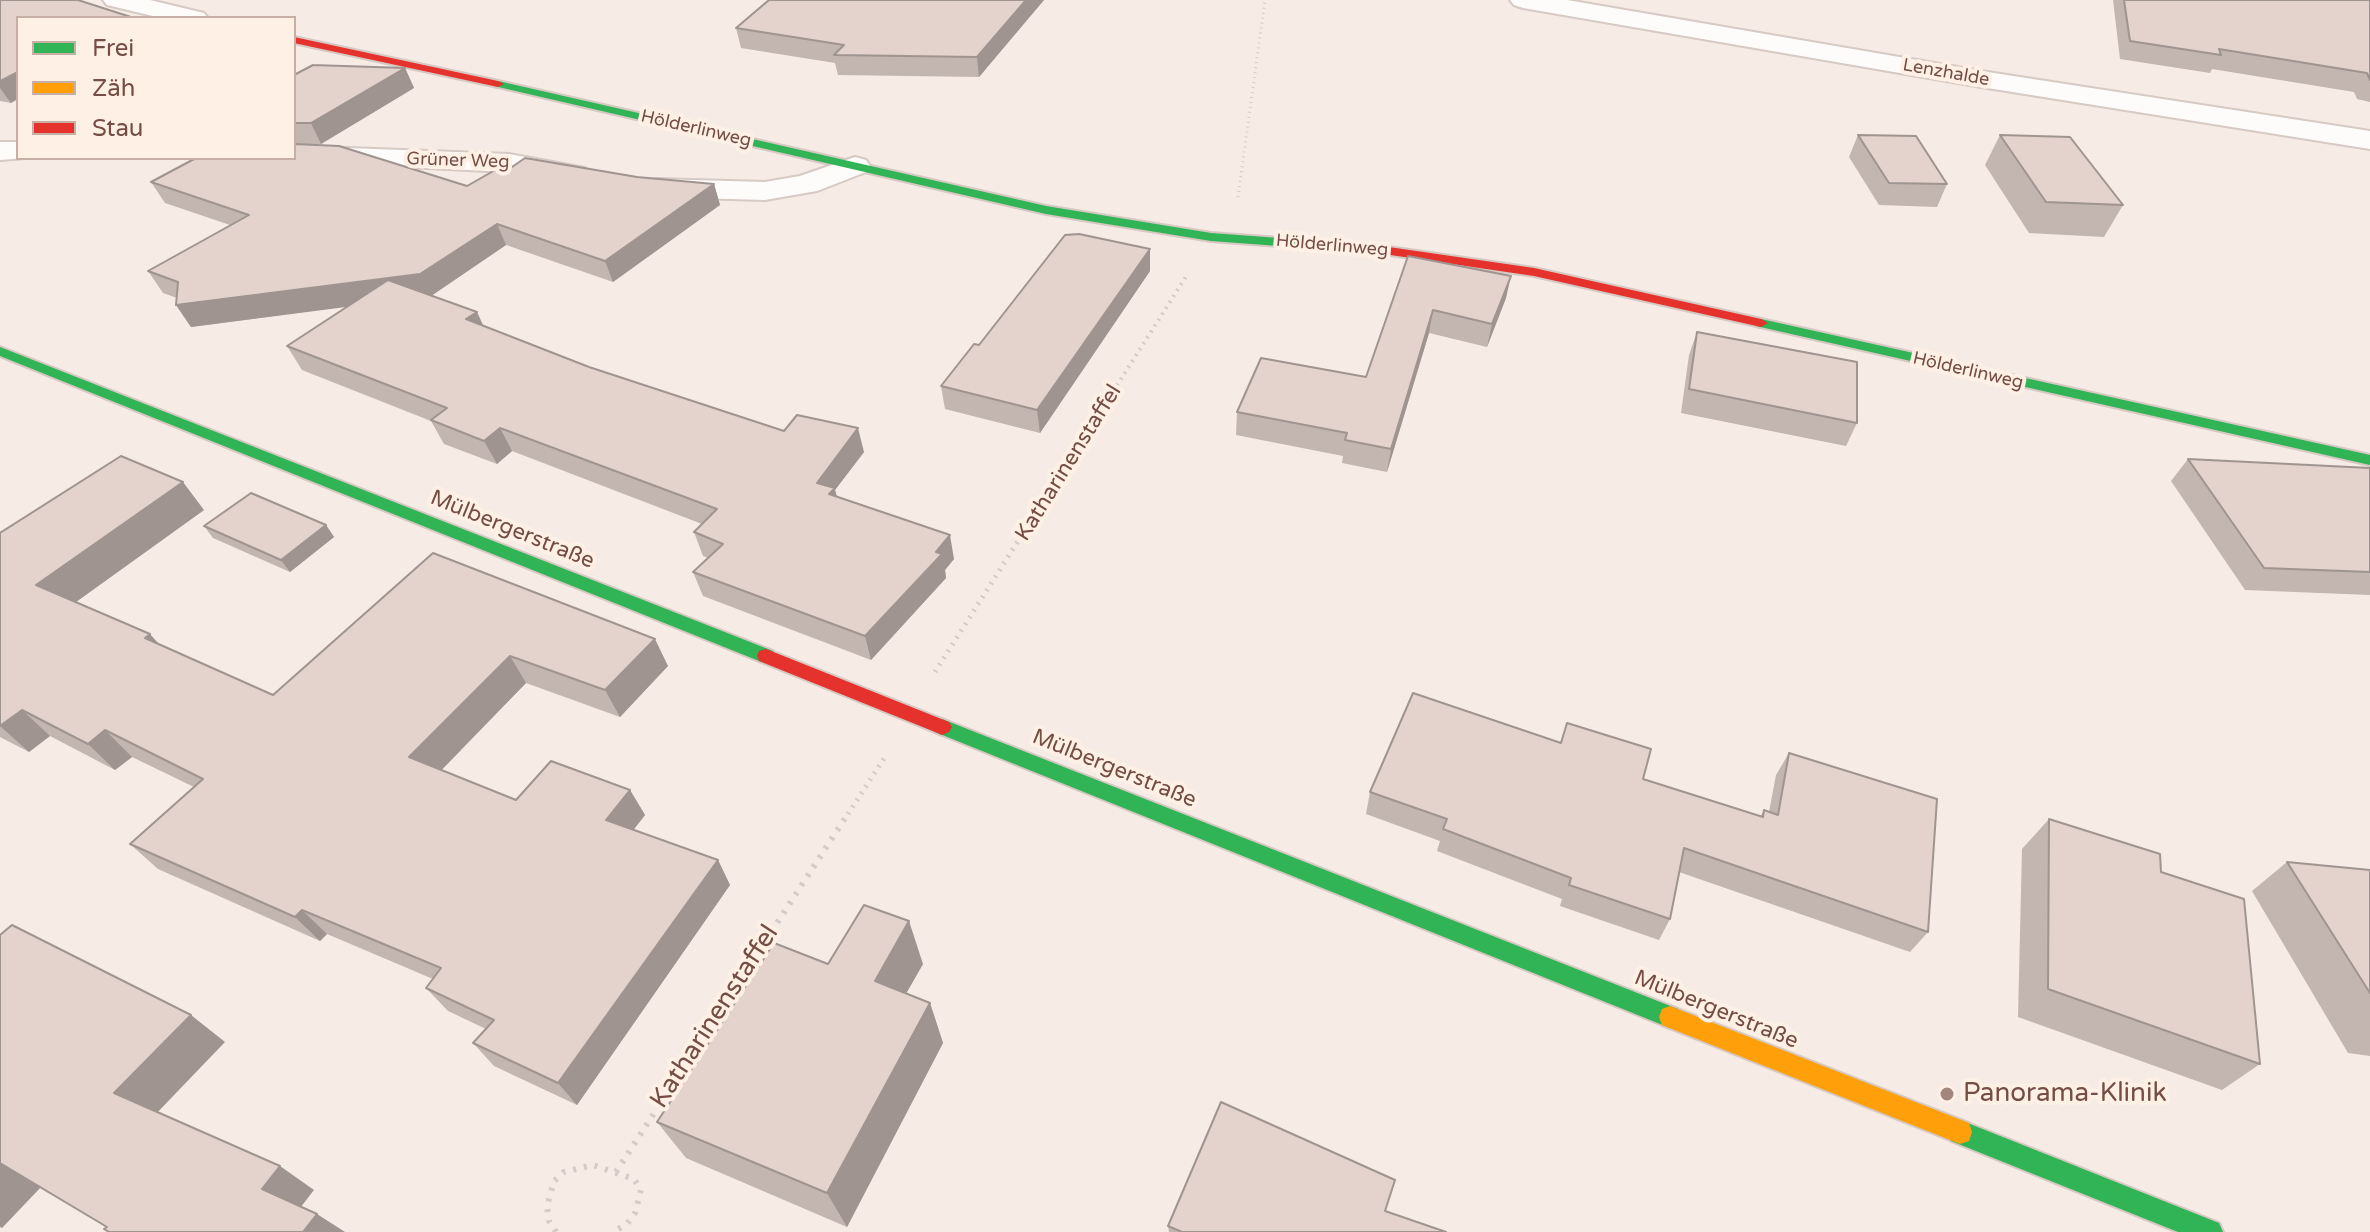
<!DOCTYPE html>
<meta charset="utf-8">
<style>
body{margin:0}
#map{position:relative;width:2370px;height:1232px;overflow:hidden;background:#f6ece5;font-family:"Varela Round",sans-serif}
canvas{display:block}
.legend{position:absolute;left:16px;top:16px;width:280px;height:144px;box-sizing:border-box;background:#fff0e5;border:2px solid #c8afa5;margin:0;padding:10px 14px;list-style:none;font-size:24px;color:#754d45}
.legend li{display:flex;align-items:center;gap:16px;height:40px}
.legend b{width:40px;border:2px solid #c8afa5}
</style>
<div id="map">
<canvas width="2370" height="1232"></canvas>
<ul class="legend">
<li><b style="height:10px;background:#30b455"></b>Frei</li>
<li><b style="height:10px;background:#ff9f0a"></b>Zäh</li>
<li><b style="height:10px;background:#e5322d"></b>Stau</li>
</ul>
</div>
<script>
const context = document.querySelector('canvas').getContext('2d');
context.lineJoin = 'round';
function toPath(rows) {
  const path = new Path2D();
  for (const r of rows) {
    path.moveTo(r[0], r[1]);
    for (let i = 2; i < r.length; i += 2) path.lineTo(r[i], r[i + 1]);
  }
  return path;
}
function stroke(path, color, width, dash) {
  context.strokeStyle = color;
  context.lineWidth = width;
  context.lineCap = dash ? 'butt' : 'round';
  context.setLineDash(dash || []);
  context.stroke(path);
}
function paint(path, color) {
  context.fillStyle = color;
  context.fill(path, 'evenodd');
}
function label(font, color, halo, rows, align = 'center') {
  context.font = font + ' "Varela Round",sans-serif';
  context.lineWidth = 8;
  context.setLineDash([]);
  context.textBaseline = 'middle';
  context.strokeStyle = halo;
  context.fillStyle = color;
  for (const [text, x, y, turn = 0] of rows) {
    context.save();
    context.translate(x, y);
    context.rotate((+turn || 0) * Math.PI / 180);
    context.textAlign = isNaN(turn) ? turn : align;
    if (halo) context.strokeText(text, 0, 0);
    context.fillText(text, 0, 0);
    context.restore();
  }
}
const street = toPath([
 [103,0,150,0,204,13,208,18,161,18,107,5,103,0],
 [1510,0,1567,0,1981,71,2370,131,2370,149,1981,87,1523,8,1514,5,1510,0],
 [0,142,18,142,18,158,26,158,0,160,0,142],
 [294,146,509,154,585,168,589,174,585,180,574,183,509,172,283,161,281,158,294,158,294,146],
 [855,157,866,160,870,166,866,172,817,191,765,200,658,197,647,195,642,188,647,181,658,179,765,182,800,176,855,157]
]);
const fast = toPath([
 [498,81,1046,206,1211,233,1375,245,1382,249,1375,253,1211,241,1046,214,494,86,492,84,498,81],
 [1761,319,2370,455,2370,465,1756,326,1756,320,1761,319],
 [0,347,773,651,775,656,773,661,766,663,759,661,0,356,0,347],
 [942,719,1678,1009,1681,1017,1678,1025,1670,1028,935,732,932,727,935,722,942,719],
 [1960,1120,2219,1223,2223,1232,2178,1232,1951,1141,1948,1132,1951,1123,1960,1120]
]);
const slow = toPath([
 [1670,1006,1969,1123,1972,1132,1969,1141,1960,1144,1662,1025,1659,1017,1662,1009,1670,1006]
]);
const jam = toPath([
 [294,37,498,81,504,84,498,87,294,43,294,37],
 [1375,245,1534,268,1761,319,1768,323,1761,327,1534,276,1370,252,1368,249,1375,245],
 [766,649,949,722,952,727,949,732,942,735,935,732,759,661,757,656,759,651,766,649]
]);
stroke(street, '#d7c9c3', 4);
stroke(fast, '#d6c8c2', 4);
stroke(slow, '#d6c8c2', 4);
stroke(jam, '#d6c8c2', 4);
stroke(toPath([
 [1238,197,1265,0]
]), '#d7cbc8', 3, [1, 4]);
stroke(toPath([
 [1057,480,1187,275]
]), '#d7cbc8', 4, [2, 5]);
stroke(toPath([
 [935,672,1058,478],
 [848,814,885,757]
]), '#d7cbc8', 5, [2, 6]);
stroke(toPath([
 [616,1172,849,812],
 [556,1232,549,1221,547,1206,554,1181,564,1172,593,1165,634,1179,641,1190,635,1213,627,1224,613,1232]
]), '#d7cbc8', 6, [3, 8]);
paint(street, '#fefcfb');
paint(fast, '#30b455');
paint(slow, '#ff9f0a');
paint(jam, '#e5322d');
paint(toPath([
 [0,0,18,18,11,103,0,101],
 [769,0,1044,0,979,77,838,75,835,63,741,48,736,28],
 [2113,0,2370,0,2370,102,2357,99,2354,92,2212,69,2210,73,2120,59],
 [405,68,414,88,321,144,294,144,294,75],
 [1858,135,1947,184,1937,207,1879,205,1849,157],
 [2000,135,2123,205,2104,237,2029,233,1985,165],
 [512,167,714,184,720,205,613,282,506,245,431,296,477,312,483,326,589,367,784,431,864,452,835,490,837,497,954,559,945,570,946,578,871,660,703,596,693,572,708,558,703,556,694,532,702,524,512,451,497,464,444,444,431,421,302,370,287,346,348,306,191,327,176,305,177,298,163,293,148,271,230,225,165,203,151,182,467,186],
 [1408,256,1506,298,1487,347,1429,333,1387,472,1342,463,1343,456,1236,435,1237,412,1366,377],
 [1150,271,1040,433,945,409,941,386,979,345],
 [1697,332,1857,423,1846,446,1681,413,1689,355],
 [2188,459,2370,468,2370,595,2245,590,2171,481],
 [204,510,76,602,159,645,273,695,433,553,668,666,620,717,526,683,441,770,516,800,630,790,645,815,633,830,718,860,730,885,577,1105,494,1066,473,1043,486,1029,448,1011,426,988,433,979,327,934,320,941,158,869,130,844,194,787,132,757,115,770,50,736,29,752,0,737,0,533],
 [326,525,334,537,290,572,213,538,204,526],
 [1567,723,1643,779,1760,817,1764,810,1769,812,1776,775,1789,753,1928,932,1910,952,1679,872,1670,919,1659,940,1560,906,1562,899,1437,851,1440,841,1366,814,1370,792,1560,743],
 [2049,819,2161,872,2260,1064,2222,1090,2018,1017,2022,849],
 [2287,862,2370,870,2370,1056,2348,1053,2252,891],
 [828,964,923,964,906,993,930,1003,943,1043,847,1227,686,1158,657,1122],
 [1385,1211,1446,1232,1169,1232,1168,1226]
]), '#c3b5af');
paint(toPath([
 [1026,0,1044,0,979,77,977,57],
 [405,68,414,88,321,144,311,123],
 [18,72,18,99,11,103,0,88,0,81],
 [714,184,720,205,613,282,605,261],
 [497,224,506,245,431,296,191,327,176,305],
 [1150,249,1150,271,1040,433,1037,410],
 [1511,276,1506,298,1487,347,1492,324],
 [1433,310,1429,333,1387,472,1391,449],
 [477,312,488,336,466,319],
 [500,428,512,451,497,464,484,441],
 [858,428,864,452,835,490,841,512,817,483],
 [183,482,204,510,62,612,36,585],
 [326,525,334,537,290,572,281,560],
 [950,535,954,559,945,570,946,578,871,660,865,636],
 [150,634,174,661,145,638],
 [655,639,668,666,620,717,605,690],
 [510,656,526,683,429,783,409,757],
 [22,710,50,736,29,752,0,726],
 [105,730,132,757,115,770,88,744],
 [630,790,645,815,621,846,606,820],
 [718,860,730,885,577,1105,558,1083],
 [302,910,327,934,320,941,295,917],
 [909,921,923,964,890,1022,875,981],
 [930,1003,943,1043,847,1227,827,1193],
 [191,1015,225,1042,152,1118,114,1093],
 [0,1162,43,1185,2,1228,0,1227],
 [280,1166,314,1190,297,1212,262,1189],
 [317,1214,345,1232,303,1232]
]), '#9f948f');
const building = toPath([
 [0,0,78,0,134,18,18,18,18,72,0,81,0,0],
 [769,0,1026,0,977,57,834,55,844,45,736,28,769,0],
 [2124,0,2370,0,2370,80,2367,73,2219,49,2221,55,2130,41,2124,0],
 [313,65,405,68,311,123,294,123,294,75,313,65],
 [1858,135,1916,136,1947,184,1889,183,1858,135],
 [2000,135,2070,137,2123,205,2046,202,2000,135],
 [294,144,339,146,467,186,504,165,512,167,525,158,637,177,714,184,605,261,497,224,420,274,176,305,178,282,148,271,249,215,151,182,196,158,294,158,294,144],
 [1079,234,1150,249,1037,410,941,386,974,344,979,345,1065,235,1079,234],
 [1408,256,1511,276,1492,324,1433,310,1391,449,1345,440,1347,433,1237,412,1261,358,1366,377,1408,256],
 [388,280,477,312,466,319,589,367,784,431,797,415,858,428,817,483,835,488,829,494,950,535,936,552,942,554,865,636,693,572,723,544,694,532,717,509,500,428,484,441,431,420,447,408,287,346,388,280],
 [1697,332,1857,362,1857,423,1689,389,1697,332],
 [121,456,183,482,36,585,150,634,145,638,273,695,433,553,655,639,605,690,510,656,409,757,516,800,551,761,630,790,606,820,718,860,558,1083,473,1043,494,1020,426,988,441,968,302,910,295,917,130,844,203,779,105,730,88,744,22,710,0,726,0,533,121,456],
 [2188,459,2370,468,2370,572,2264,568,2188,459],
 [251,493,326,525,281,560,204,526,251,493],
 [1413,693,1561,743,1567,723,1651,749,1643,779,1763,817,1764,810,1778,815,1789,753,1937,799,1928,932,1684,848,1670,919,1569,885,1571,878,1443,829,1447,819,1370,792,1413,693],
 [2049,819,2160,854,2161,872,2244,899,2260,1064,2048,989,2049,819],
 [2287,862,2370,870,2370,993,2287,862],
 [864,905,909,921,875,981,930,1003,827,1193,657,1122,774,943,828,964,864,905],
 [12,925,191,1015,114,1093,280,1166,262,1189,317,1214,303,1232,109,1232,104,1229,107,1227,0,1163,0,935,12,925],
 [1221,1102,1395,1180,1385,1211,1446,1232,1182,1232,1168,1226,1221,1102]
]);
paint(building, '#e3d3cc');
stroke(building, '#9f948f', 2);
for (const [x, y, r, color] of [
 [1947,1094,8,"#a2857d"]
]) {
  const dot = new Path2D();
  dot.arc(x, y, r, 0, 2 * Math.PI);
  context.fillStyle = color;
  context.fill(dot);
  stroke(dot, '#fff0e5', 3);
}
label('18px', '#754d45', '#fff0e5', [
 ["Lenzhalde",1946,73,10],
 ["Hölderlinweg",696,129,13],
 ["Grüner Weg",458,161,2],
 ["Hölderlinweg",1332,246,5],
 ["Hölderlinweg",1968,371,13]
]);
label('22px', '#754d45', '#fff0e5', [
 ["Katharinenstaffel",1069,463,-58],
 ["Mülbergerstraße",512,530,22],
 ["Mülbergerstraße",1114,769,22],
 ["Mülbergerstraße",1716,1010,22]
]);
label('26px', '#754d45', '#fff0e5', [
 ["Katharinenstaffel",715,1017,-57]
]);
label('26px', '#754d45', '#fff0e5', [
 ["Panorama-Klinik",1963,1094]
], 'left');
</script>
